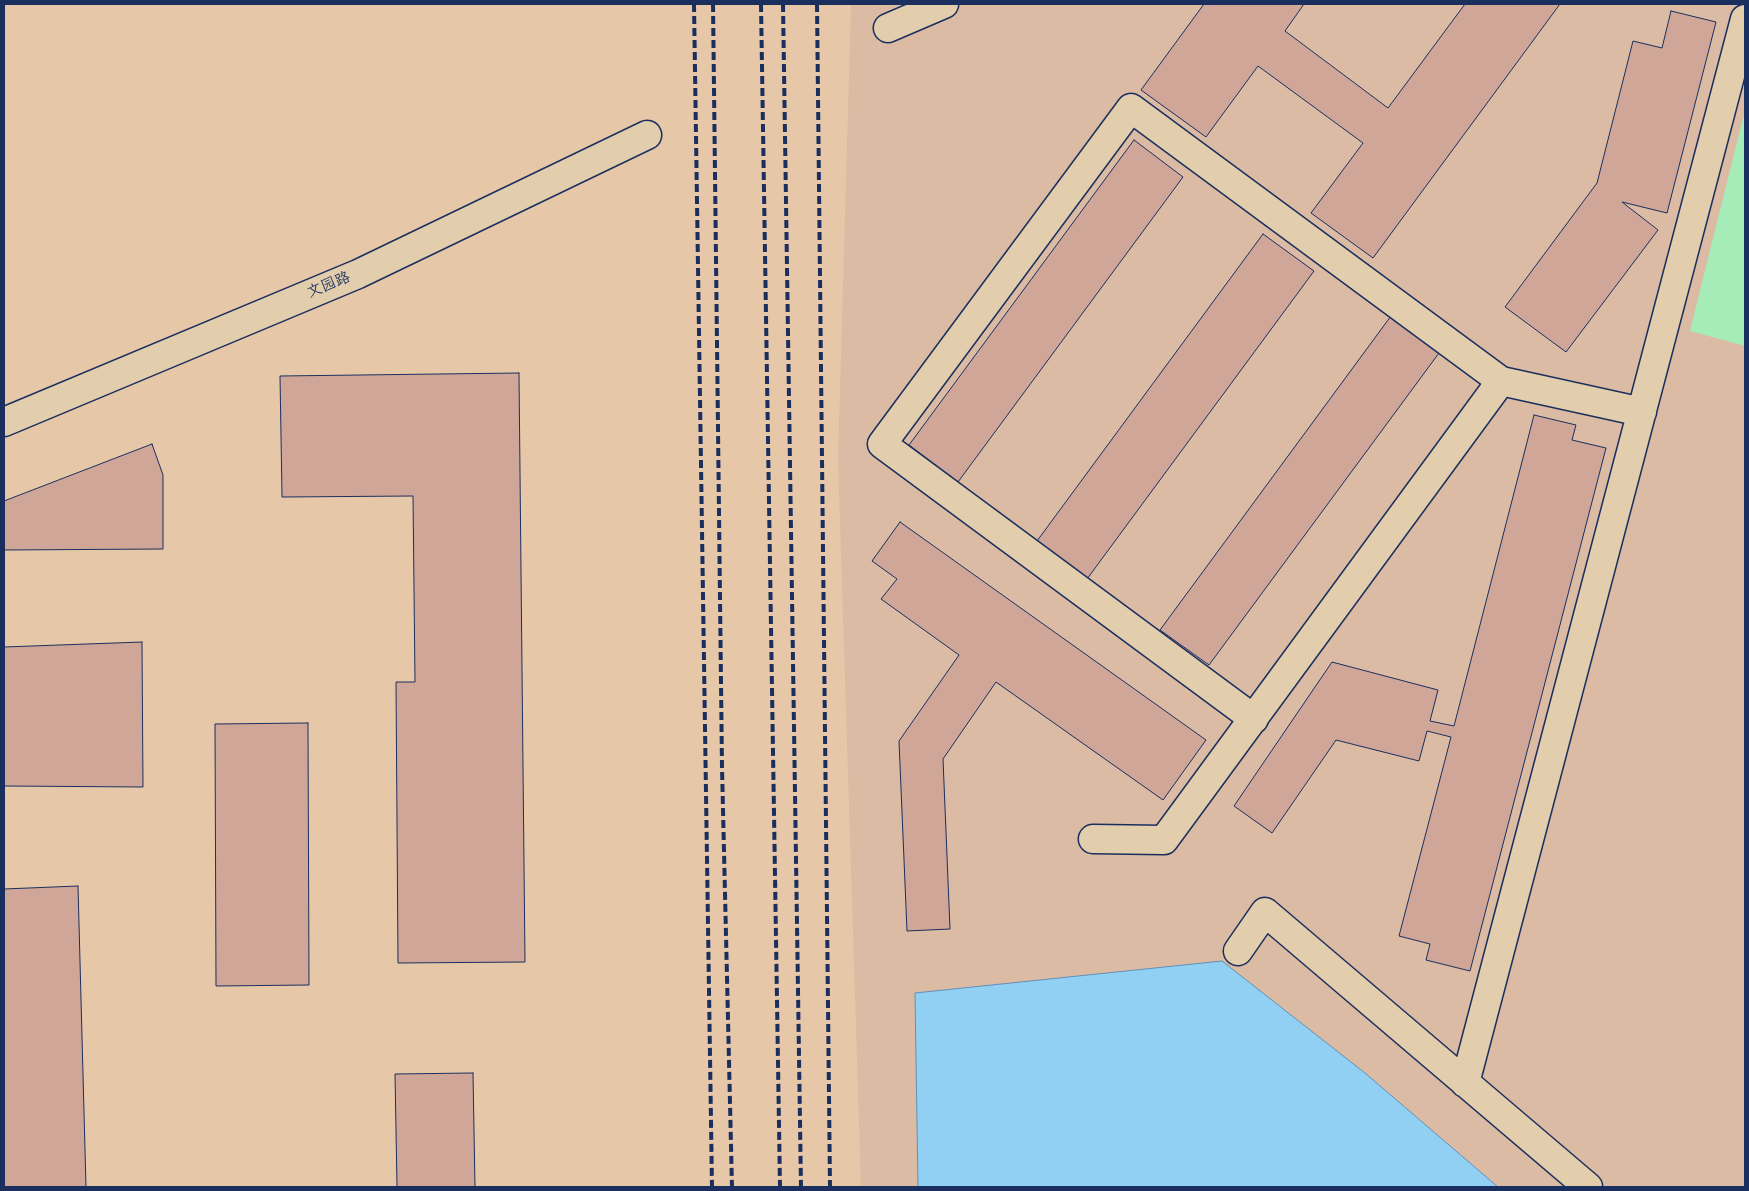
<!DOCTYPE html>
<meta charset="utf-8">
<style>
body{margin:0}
#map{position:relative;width:1749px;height:1191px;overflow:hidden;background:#e6c8a9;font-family:Mynerve,sans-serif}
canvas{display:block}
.frame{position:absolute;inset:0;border:5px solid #1b2f5e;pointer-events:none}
</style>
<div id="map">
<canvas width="1749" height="1191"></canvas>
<div class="frame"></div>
</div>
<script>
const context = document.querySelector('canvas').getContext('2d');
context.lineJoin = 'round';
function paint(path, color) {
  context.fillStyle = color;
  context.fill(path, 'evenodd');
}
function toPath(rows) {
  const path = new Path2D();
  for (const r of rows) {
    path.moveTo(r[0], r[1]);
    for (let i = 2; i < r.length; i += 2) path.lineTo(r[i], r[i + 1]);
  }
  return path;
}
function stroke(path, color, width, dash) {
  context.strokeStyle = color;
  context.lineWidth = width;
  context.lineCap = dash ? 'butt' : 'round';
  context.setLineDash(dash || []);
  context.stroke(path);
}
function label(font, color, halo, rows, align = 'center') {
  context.font = font + ' Mynerve,"LXGW WenKai TC",sans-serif';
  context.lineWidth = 4;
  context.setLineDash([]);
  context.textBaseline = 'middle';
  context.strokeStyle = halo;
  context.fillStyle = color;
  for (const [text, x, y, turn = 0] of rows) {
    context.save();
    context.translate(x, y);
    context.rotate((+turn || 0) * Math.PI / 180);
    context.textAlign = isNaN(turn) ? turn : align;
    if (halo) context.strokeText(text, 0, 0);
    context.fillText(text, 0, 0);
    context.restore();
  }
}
paint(toPath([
 [851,4,1745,4,1745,1187,861,1187,838,459]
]), '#dbbba3');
paint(toPath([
 [1745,110,1745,346,1690,331]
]), '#a5ecb9');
const water = toPath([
 [1222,961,1365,1073,1498,1187,918,1187,915,993,1222,961]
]);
paint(water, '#92d0f3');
stroke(water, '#6290b7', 1);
const building = toPath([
 [1204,4,1304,4,1285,31,1388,108,1465,4,1560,4,1373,258,1311,213,1363,143,1258,66,1206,137,1141,90,1204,4],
 [1671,11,1716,22,1667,213,1622,202,1658,230,1566,352,1505,307,1597,183,1633,41,1662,48,1671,11],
 [1134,140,1183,177,958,482,909,445,1134,140],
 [1263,234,1314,271,1087,579,1037,541,1263,234],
 [1391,316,1439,353,1209,665,1160,630,1391,316],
 [519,373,525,962,398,963,396,682,415,682,413,496,282,497,280,376,519,373],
 [1534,415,1576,425,1572,440,1606,448,1470,971,1426,960,1430,944,1399,936,1451,737,1427,731,1419,761,1336,740,1272,833,1234,806,1332,662,1438,690,1430,721,1454,726,1534,415],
 [152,444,163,475,163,549,4,550,4,501,152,444],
 [900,522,1206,740,1163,800,996,682,943,759,950,929,907,931,899,741,959,655,881,599,897,579,872,561,900,522],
 [142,642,143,787,4,786,4,647,142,642],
 [308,723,309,985,216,986,215,724,308,723],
 [78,886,86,1187,4,1187,4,889,78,886],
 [473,1073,475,1187,397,1187,395,1074,473,1073]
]);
paint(building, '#cfa698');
stroke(building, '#1b2f5e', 1);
const minor = toPath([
 [888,28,944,4],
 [4,422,358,274,647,135],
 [1254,719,882,444,1131,108,1501,381],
 [1093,839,1164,840,1501,381,1642,412],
 [1238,951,1265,912,1588,1187],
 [1465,1083,1745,19]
]);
stroke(minor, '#1b2f5e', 31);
stroke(minor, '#e2cdac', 28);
stroke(toPath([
 [694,4,712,1187],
 [713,4,722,767,732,1187],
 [761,4,780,1187],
 [783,4,801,1187],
 [817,4,830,1187]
]), '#1b2f5e', 4, [8, 4]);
label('15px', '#1b2f5e', '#e2cdac', [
 ["文园路",329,286,-22]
]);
</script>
